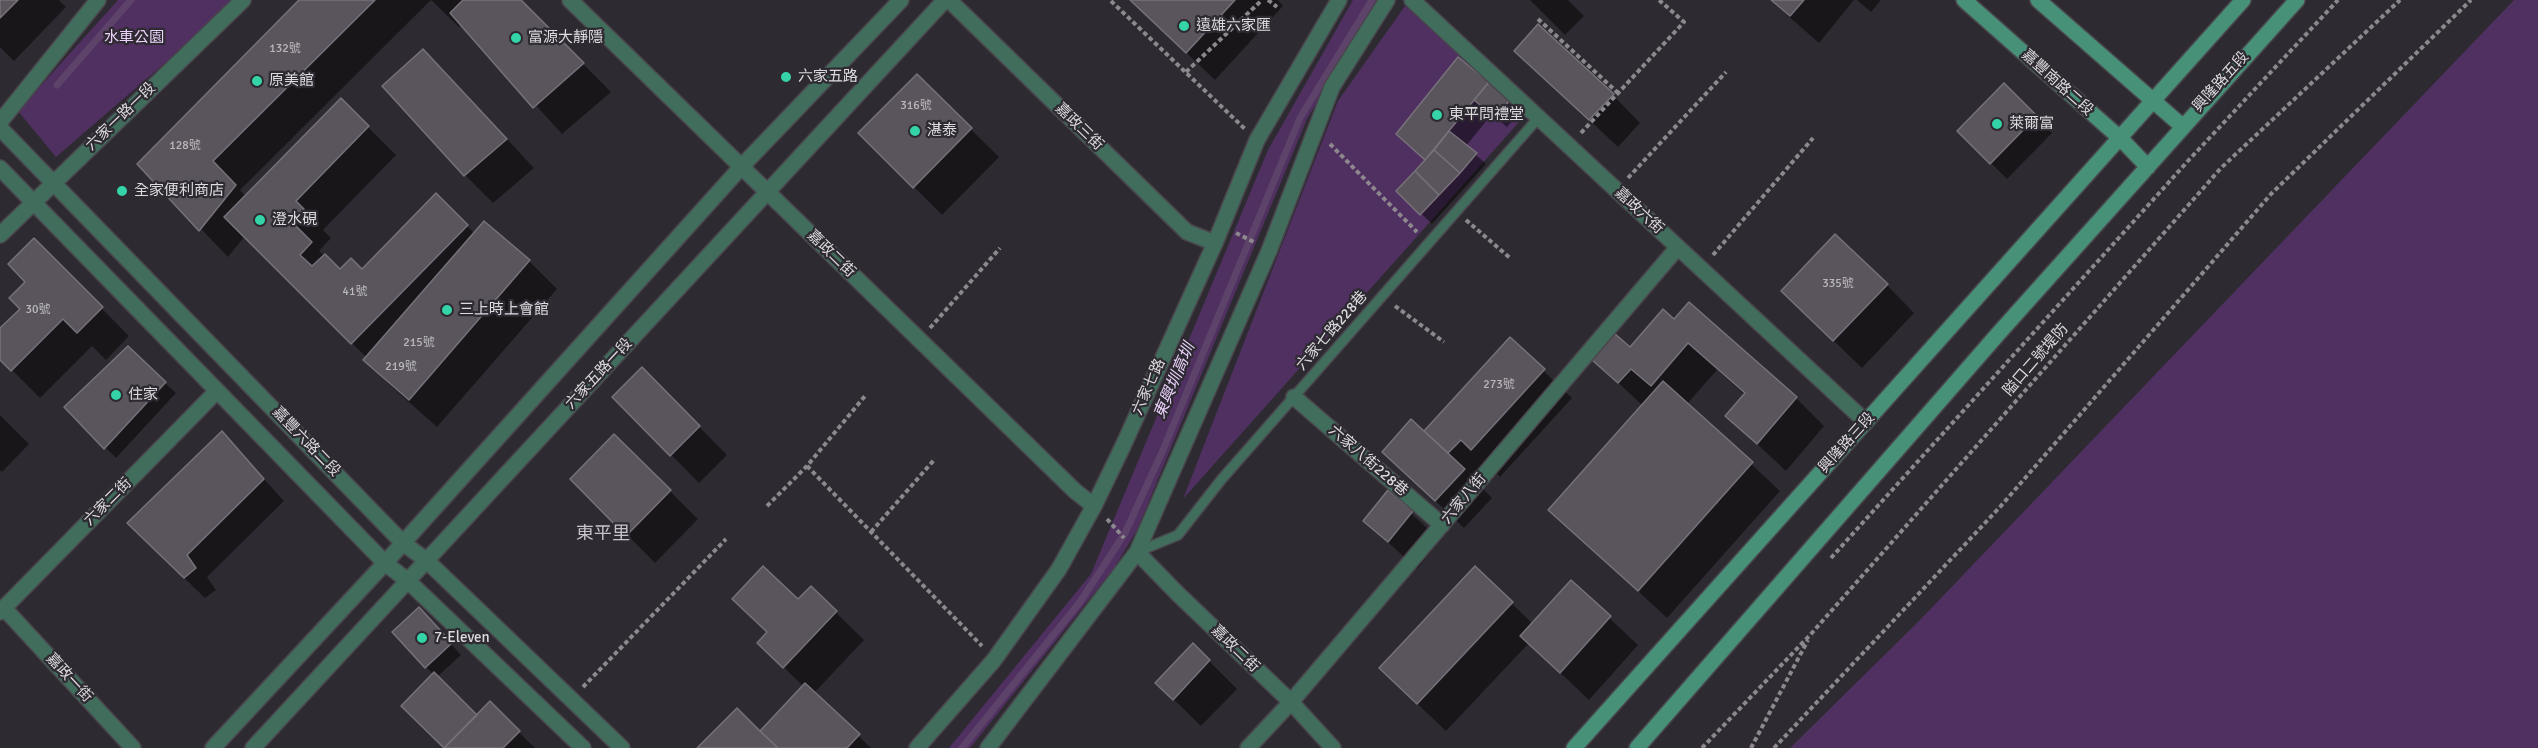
<!DOCTYPE html>
<meta charset="utf-8">
<style>
body{margin:0}
canvas{display:block;background:#2e2a31}
</style>
<canvas width="2538" height="748"></canvas>
<script>
const context = document.querySelector('canvas').getContext('2d');
context.lineJoin = 'round';
function paint(path, color) {
  context.fillStyle = color;
  context.fill(path, 'evenodd');
}
function toPath(rows) {
  const path = new Path2D();
  for (const r of rows) {
    path.moveTo(r[0], r[1]);
    for (let i = 2; i < r.length; i += 2) path.lineTo(r[i], r[i + 1]);
  }
  return path;
}
function stroke(path, color, width, dash) {
  context.strokeStyle = color;
  context.lineWidth = width;
  context.lineCap = dash ? 'butt' : 'round';
  context.setLineDash(dash || []);
  context.stroke(path);
}
function label(font, color, halo, rows, align = 'center') {
  context.font = font + ' Signika,"Noto Sans TC",sans-serif';
  context.lineWidth = 4.5;
  context.setLineDash([]);
  context.textBaseline = 'middle';
  context.strokeStyle = halo;
  context.fillStyle = color;
  for (const [text, x, y, turn = 0] of rows) {
    context.save();
    context.translate(x, y);
    context.rotate((+turn || 0) * Math.PI / 180);
    context.textAlign = isNaN(turn) ? turn : align;
    if (halo) context.strokeText(text, 0, 0);
    context.fillText(text, 0, 0);
    context.restore();
  }
}
paint(toPath([
 [118,0,238,0,56,157,18,111],
 [1353,0,1379,0,1307,119,1137,530,1114,568,970,748,949,748,1091,574,1268,150],
 [2514,0,2538,0,2538,748,1790,748,1918,622],
 [1405,6,1528,112,1183,499,1338,101]
]), '#4f3061');
paint(toPath([
 [0,0,59,0,66,7,14,61,0,47],
 [301,0,519,0,611,92,562,134,462,24,459,27,431,0,240,190,246,197,341,100,396,155,323,230,331,238,319,251,340,271,362,271,436,195,475,234,529,261,557,289,437,427,393,388,365,360,367,358,245,236,228,257,139,164],
 [1131,0,1278,0,1283,6,1215,80],
 [1530,0,1568,0,1584,16,1565,35],
 [1770,0,1854,0,1819,43],
 [1857,0,1881,0,1871,12],
 [1516,51,1613,95,1640,123,1618,147],
 [1458,59,1520,112,1507,127,1492,114,1466,146,1486,164,1432,224,1398,191,1425,160,1414,150],
 [917,76,999,157,942,215,860,133],
 [451,79,534,168,493,203,465,175],
 [2004,85,2052,133,2007,179,1959,131],
 [34,240,129,336,106,360,92,346,40,398,0,358,0,330,22,309],
 [1887,285,1914,313,1862,368,1811,319],
 [1689,304,1796,398,1824,426,1786,471,1727,416,1745,395,1717,370,1687,404,1780,491,1667,618,1550,510,1643,406,1594,360,1630,349,1674,321],
 [1510,339,1572,398,1500,477,1490,467,1476,482,1492,498,1464,528,1384,452,1425,434],
 [642,369,727,455,699,483,614,397],
 [165,383,176,393,116,458,66,408],
 [0,415,29,444,2,472,0,470],
 [222,433,284,501,207,577,216,590,205,598,149,544],
 [614,436,698,519,655,563,572,479],
 [1388,492,1440,540,1417,569,1365,521],
 [1475,568,1533,624,1571,582,1638,645,1589,700,1529,643,1446,731,1409,696],
 [811,588,864,640,814,693,871,748,699,748,760,733,804,687,759,643],
 [430,620,461,655,437,677,477,717,490,704,535,748,444,748,403,706,434,675,426,667],
 [1193,645,1237,689,1201,726,1157,683]
]), '#0007');
stroke(toPath([
 [57,85,131,0],
 [962,748,1080,602,1125,533,1163,450,1300,118,1372,0]
]), '#5d4269', 7);
const building = toPath([
 [0,0,18,0,0,18,0,0],
 [299,0,375,0,213,161,236,185,199,231,137,164,299,0],
 [463,0,521,0,584,63,533,108,450,13,463,0],
 [1130,0,1235,0,1186,53,1130,0],
 [1771,0,1804,0,1790,16,1771,0],
 [1538,24,1614,94,1589,120,1514,51,1538,24],
 [423,49,507,139,464,176,382,86,423,49],
 [1458,57,1489,82,1425,160,1396,134,1458,57],
 [917,74,972,128,913,188,858,133,917,74],
 [1489,82,1510,100,1496,118,1474,100,1489,82],
 [2004,83,2037,116,1990,164,1957,131,2004,83],
 [341,98,369,126,296,201,304,209,292,222,312,242,300,255,312,266,325,254,340,269,351,258,362,269,436,193,468,225,351,344,224,217,341,98],
 [1449,131,1477,153,1460,173,1434,150,1449,131],
 [1434,150,1460,173,1439,195,1415,171,1434,150],
 [1415,171,1439,195,1420,215,1396,191,1415,171],
 [484,221,530,260,409,400,363,360,484,221],
 [1835,234,1888,284,1833,341,1781,291,1835,234],
 [34,238,103,307,77,333,63,319,11,371,0,360,0,328,20,309,9,298,25,282,8,264,34,238],
 [1689,302,1797,397,1757,444,1725,416,1745,393,1688,343,1651,386,1631,369,1618,383,1592,360,1614,333,1630,347,1663,309,1674,319,1689,302],
 [1510,337,1545,369,1471,450,1461,440,1448,453,1424,431,1510,337],
 [128,346,166,382,104,449,64,407,128,346],
 [642,367,700,426,670,456,612,397,642,367],
 [1663,381,1753,462,1638,591,1548,510,1663,381],
 [1411,419,1465,469,1435,501,1382,452,1411,419],
 [222,431,264,479,187,555,196,568,184,578,127,523,222,431],
 [614,434,671,490,626,536,570,479,614,434],
 [1388,490,1413,511,1388,542,1363,521,1388,490],
 [763,566,798,599,811,586,837,611,783,668,757,643,767,632,732,599,763,566],
 [1475,566,1513,602,1417,704,1379,668,1475,566],
 [1571,580,1611,616,1560,673,1520,636,1571,580],
 [419,607,452,643,425,668,392,632,419,607],
 [1193,643,1210,660,1173,700,1155,683,1193,643],
 [434,672,477,715,444,748,401,706,434,672],
 [805,683,860,734,847,748,778,748,760,731,805,683],
 [490,701,520,731,503,748,444,748,490,701],
 [737,708,760,731,778,748,697,748,737,708]
]);
paint(building, '#5a555d');
stroke(building, '#77727a', 1.5);
const lane = toPath([
 [1137,552,1178,535,1221,480,1540,116]
]);
const street = toPath([
 [570,0,1075,491,1094,506],
 [949,0,1187,232,1215,243],
 [1412,0,1866,422],
 [0,122,98,0],
 [0,128,403,543,426,560,622,748],
 [0,168,385,563,408,581,583,748],
 [0,235,243,0],
 [1294,397,1442,525],
 [1137,552,1178,594,1291,702,1333,748],
 [4,608,133,748],
 [0,612,216,392],
 [213,748,385,563,743,165,901,0],
 [253,748,945,0],
 [917,748,994,660,1059,569,1094,506,1123,446,1215,243,1257,140,1339,0],
 [988,748,1137,552,1269,251,1332,87,1387,0],
 [1248,748,1291,702,1678,247]
]);
const secondary = toPath([
 [1964,0,2121,139,2148,167],
 [2038,0,2182,126],
 [1574,748,2243,0],
 [1637,748,1998,334,2297,0]
]);
stroke(lane, '#4a464d', 12);
stroke(street, '#4a464d', 18);
stroke(secondary, '#4a464d', 18);
stroke(toPath([
 [1268,0,1277,7],
 [1111,1,1245,129],
 [1538,19,1618,93],
 [1186,72,1262,0],
 [1581,133,1684,22,1659,0],
 [1330,144,1417,232],
 [1628,178,1726,72],
 [1466,220,1510,258],
 [1236,233,1254,242],
 [1713,255,1813,138],
 [1395,306,1444,342],
 [930,328,1000,248],
 [807,466,982,646],
 [767,506,807,466,865,396],
 [1107,519,1124,538],
 [871,532,934,460],
 [1831,558,2187,162,2338,0],
 [583,687,726,539],
 [1702,748,1811,634,2221,168,2400,0],
 [1751,748,1808,640],
 [1774,748,2000,507,2271,194,2471,0]
]), '#8c888e', 4, [4.5, 3]);
stroke(lane, '#416d5d', 9);
stroke(street, '#416d5d', 15);
stroke(secondary, '#479178', 15);
for (const [x, y, r, color] of [
 [1184,26,6,"#34d4a8"],
 [516,38,6,"#34d4a8"],
 [786,77,6,"#34d4a8"],
 [257,81,6,"#34d4a8"],
 [1437,115,6,"#34d4a8"],
 [1997,124,6,"#34d4a8"],
 [915,131,6,"#34d4a8"],
 [122,191,6,"#34d4a8"],
 [260,220,6,"#34d4a8"],
 [447,310,6,"#34d4a8"],
 [116,395,6,"#34d4a8"],
 [422,638,6,"#34d4a8"]
]) {
  const dot = new Path2D();
  dot.arc(x, y, r, 0, 2 * Math.PI);
  context.fillStyle = color;
  context.fill(dot);
  stroke(dot, '#2e2a31', 2);
}
label('12px', '#bcb9be', null, [
 ["132號",285,49],
 ["316號",916,106],
 ["128號",185,146],
 ["335號",1838,284],
 ["41號",355,292],
 ["30號",38,310],
 ["215號",419,343],
 ["219號",401,367],
 ["273號",1499,385]
]);
label('15px', '#dddadf', '#2e2a31', [
 ["遠雄六家匯",1196,26],
 ["富源大靜隱",528,38],
 ["六家五路",798,77],
 ["原美館",269,81],
 ["東平問禮堂",1449,115],
 ["萊爾富",2009,124],
 ["湛泰",927,131],
 ["全家便利商店",134,191],
 ["澄水硯",272,220],
 ["三上時上會館",459,310],
 ["住家",128,395],
 ["7-Eleven",434,638]
], 'left');
label('15px', '#ebd2fb', '#2e2a31', [
 ["水車公園",134,38]
]);
label('15px', '#dddadf', '#2e2a31', [
 ["興隆路五段",2221,82,-48],
 ["嘉豐南路二段",2057,83,42],
 ["六家一路一段",121,117,-44],
 ["嘉政三街",1079,127,44],
 ["嘉政六街",1639,211,43],
 ["嘉政二街",831,254,44],
 ["六家七路228巷",1332,331,-49],
 ["隘口二號堤防",2036,360,-49],
 ["六家五路一段",599,374,-47],
 ["六家七路",1149,387,-66],
 ["嘉豐六路二段",306,442,46],
 ["興隆路三段",1847,443,-48],
 ["六家八街228巷",1368,461,41],
 ["六家八街",1464,499,-50],
 ["六家二街",108,502,-45],
 ["嘉政二街",1235,649,44],
 ["嘉政一街",69,678,47]
]);
label('italic 16px', '#e9d1fa', '#2e2a31', [
 ["東興圳高圳",1175,381,-67]
]);
label('18px', '#c7c2cb', '#2e2a31', [
 ["東平里",603,534]
]);
</script>
